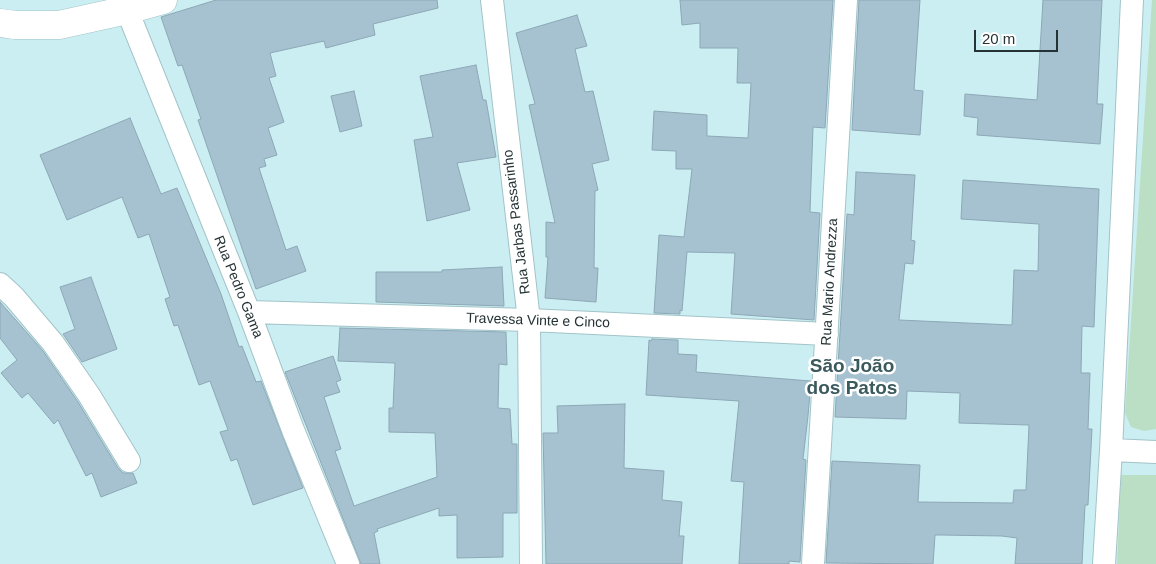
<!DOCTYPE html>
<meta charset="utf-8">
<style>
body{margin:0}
#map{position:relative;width:1156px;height:564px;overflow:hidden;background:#cbeef2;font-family:Helvetica,sans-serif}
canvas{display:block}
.scale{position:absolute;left:974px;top:30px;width:84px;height:22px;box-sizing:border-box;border:2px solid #253334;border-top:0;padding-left:6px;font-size:15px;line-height:18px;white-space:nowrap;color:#253334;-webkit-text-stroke:4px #fff;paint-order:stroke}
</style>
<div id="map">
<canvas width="1156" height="564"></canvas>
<div class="scale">20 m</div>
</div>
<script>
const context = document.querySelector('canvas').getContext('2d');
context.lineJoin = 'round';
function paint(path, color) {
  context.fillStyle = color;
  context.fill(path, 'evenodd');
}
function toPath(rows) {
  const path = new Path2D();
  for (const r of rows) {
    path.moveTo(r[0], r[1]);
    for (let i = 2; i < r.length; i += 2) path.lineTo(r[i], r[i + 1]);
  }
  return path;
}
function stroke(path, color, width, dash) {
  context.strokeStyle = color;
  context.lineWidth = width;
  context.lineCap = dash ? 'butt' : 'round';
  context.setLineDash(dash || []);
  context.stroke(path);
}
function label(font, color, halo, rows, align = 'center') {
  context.font = font + ' Helvetica,sans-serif';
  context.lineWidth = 5;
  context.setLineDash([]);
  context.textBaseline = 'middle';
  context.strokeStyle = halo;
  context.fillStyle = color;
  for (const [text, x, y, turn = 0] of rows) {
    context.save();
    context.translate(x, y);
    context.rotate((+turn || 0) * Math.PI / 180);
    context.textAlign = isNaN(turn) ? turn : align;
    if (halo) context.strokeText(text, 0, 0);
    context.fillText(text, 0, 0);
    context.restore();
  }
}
paint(toPath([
 [1152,0,1156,0,1156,429,1144,431,1131,427,1125,413],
 [1121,475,1156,475,1156,564,1117,564]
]), '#badfc4');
const building = toPath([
 [216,0,437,0,438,8,373,24,375,35,326,48,324,41,270,53,276,76,269,78,284,122,268,128,277,155,264,159,266,166,259,168,286,250,297,246,306,271,256,289,198,120,201,119,182,65,178,66,161,17,216,0],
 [680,0,833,0,825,128,813,127,810,212,820,213,814,320,731,314,735,253,687,252,682,311,680,310,680,314,654,313,659,235,684,237,692,169,676,169,676,151,652,150,654,111,707,115,707,136,748,138,751,83,737,83,738,48,700,48,700,23,682,25,680,0],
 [859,0,920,0,914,90,923,91,920,135,852,130,859,0],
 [1043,0,1102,0,1097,104,1103,104,1100,144,977,135,978,118,964,116,965,94,1037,100,1043,0],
 [577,15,587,46,575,49,585,92,593,91,609,160,592,164,598,190,595,191,594,268,598,268,596,302,545,298,548,257,546,257,546,222,555,223,529,105,535,104,516,33,577,15],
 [476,65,483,100,486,100,496,157,457,163,470,210,427,221,414,140,433,137,420,76,476,65],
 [354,91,362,126,340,132,331,96,354,91],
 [130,118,161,194,177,188,221,294,239,347,242,346,256,382,261,381,303,488,253,505,237,459,231,461,220,432,228,430,210,381,199,385,178,325,174,326,165,299,170,297,149,234,138,238,122,197,67,220,40,155,130,118],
 [856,172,915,175,911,240,915,241,913,264,905,263,899,320,1012,325,1014,270,1038,271,1039,224,961,219,963,180,1099,189,1094,327,1082,326,1081,373,1090,373,1088,429,1092,429,1088,505,1085,505,1082,564,1015,564,1017,538,1002,536,940,535,935,535,933,564,826,563,832,461,920,465,918,502,1013,503,1014,490,1026,490,1029,425,959,423,960,393,907,391,906,419,835,417,847,214,854,215,856,172],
 [502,267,504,306,376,302,376,272,442,272,442,270,502,267],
 [91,277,117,349,82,362,63,334,75,329,60,287,91,277],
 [0,302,43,351,78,402,118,468,123,473,133,473,137,483,101,497,92,473,86,476,58,420,54,424,28,393,22,398,1,373,17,360,0,338,0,302],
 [340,328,506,332,507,365,499,364,498,408,510,409,512,444,517,444,517,513,503,513,503,557,457,558,457,515,439,516,439,508,377,529,378,531,374,533,380,564,361,564,285,372,333,356,341,380,336,382,340,392,324,397,341,449,335,451,354,506,437,477,435,433,389,432,389,408,393,408,395,363,338,361,340,328],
 [652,339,678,340,678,354,697,355,696,372,811,381,808,416,803,459,806,460,800,562,789,561,789,564,739,564,744,482,731,481,739,401,646,395,649,340,651,341,652,339],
 [625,404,624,468,664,471,662,500,682,502,679,536,684,536,682,564,546,564,543,433,558,433,557,406,625,404]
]);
paint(building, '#a6c2d0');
stroke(building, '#8ca7b5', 1);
const street = toPath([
 [492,0,529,320,531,564],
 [127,10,249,312,293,430,348,564],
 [0,284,14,297,53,343,89,395,129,461],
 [249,312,529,320,827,334],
 [1111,450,1156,452],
 [813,564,846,0],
 [1104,564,1111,450,1132,0]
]);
const secondary = toPath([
 [0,23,15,25,59,25,127,10,163,0]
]);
stroke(street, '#a2c4c8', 24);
stroke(secondary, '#a2c4c8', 29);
stroke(street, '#fff', 22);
stroke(secondary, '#fff', 28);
label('14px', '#253334', '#fff', [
 ["Rua Jarbas Passarinho",517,222,-97],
 ["Rua Mario Andrezza",830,282,-87],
 ["Rua Pedro Gama",238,287,68],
 ["Travessa Vinte e Cinco",538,321,2]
]);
label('bold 19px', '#3b5a5d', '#fff', [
 ["São João",852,367],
 ["dos Patos",852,389]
]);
</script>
